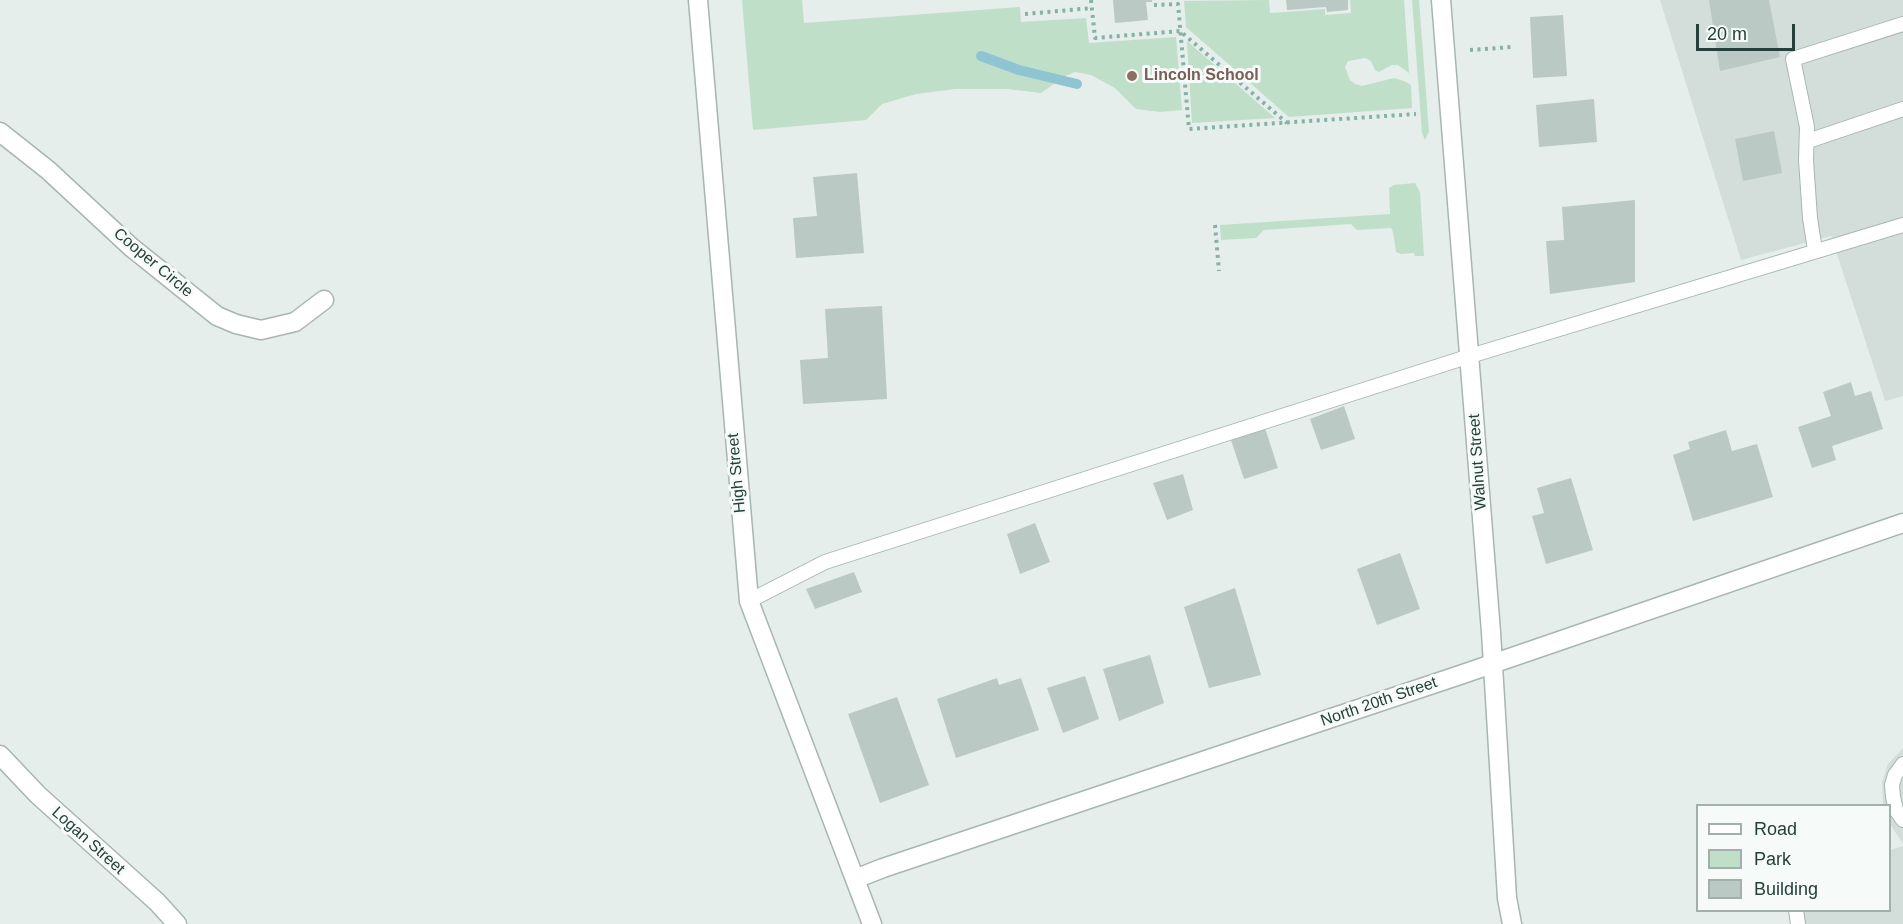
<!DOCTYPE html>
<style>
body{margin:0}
#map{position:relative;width:1903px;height:924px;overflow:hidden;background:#e5eeeb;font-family:Arial,sans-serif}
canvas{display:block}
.legend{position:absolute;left:1696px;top:804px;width:195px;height:108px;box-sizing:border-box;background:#f6faf8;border:2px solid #a2b0ac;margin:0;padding:8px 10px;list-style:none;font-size:18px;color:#24403a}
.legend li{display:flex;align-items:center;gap:12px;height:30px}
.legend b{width:30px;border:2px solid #a2b0ac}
.scale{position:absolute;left:1696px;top:24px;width:99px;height:27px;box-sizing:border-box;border:3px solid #24403a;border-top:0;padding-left:8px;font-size:18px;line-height:21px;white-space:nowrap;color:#24403a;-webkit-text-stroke:4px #f6faf8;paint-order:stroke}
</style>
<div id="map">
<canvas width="1903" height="924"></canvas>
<ul class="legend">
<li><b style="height:8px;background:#fff"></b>Road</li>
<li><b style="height:16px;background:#bfdfc9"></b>Park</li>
<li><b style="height:16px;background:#bac9c4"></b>Building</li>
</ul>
<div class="scale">20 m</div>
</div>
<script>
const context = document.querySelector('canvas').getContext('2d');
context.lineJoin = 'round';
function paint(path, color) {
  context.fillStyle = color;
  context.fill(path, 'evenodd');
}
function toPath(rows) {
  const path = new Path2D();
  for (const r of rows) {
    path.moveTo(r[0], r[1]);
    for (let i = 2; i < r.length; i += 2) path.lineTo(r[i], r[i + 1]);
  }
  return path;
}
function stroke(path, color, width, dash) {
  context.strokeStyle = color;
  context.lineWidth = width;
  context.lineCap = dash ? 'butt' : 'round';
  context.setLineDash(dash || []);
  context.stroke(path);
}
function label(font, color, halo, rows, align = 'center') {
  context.font = font + ' Arial,sans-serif';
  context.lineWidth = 6;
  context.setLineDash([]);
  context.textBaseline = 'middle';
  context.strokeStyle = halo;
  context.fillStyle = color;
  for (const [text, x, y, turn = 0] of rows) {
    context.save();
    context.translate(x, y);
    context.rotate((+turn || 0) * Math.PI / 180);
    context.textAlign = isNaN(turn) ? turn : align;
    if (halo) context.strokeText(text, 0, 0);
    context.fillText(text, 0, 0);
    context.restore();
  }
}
paint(toPath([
 [1660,0,1903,0,1903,396,1885,401,1831,236,1741,260],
 [1903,748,1903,844,1890,824,1890,806,1883,805,1882,782,1888,764],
 [1903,846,1903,924,1792,924,1790,911,1890,910,1890,850]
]), '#d3deda');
paint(toPath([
 [742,0,802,0,804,23,1020,7,1021,22,1086,18,1089,43,1176,37,1182,110,1160,112,1136,109,1115,88,1091,75,1075,72,1065,76,1041,93,1007,89,955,89,916,94,882,104,866,120,753,130],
 [1269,0,1270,13,1325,9,1325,15,1351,13,1350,0,1404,0,1409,73,1398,65,1392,65,1379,72,1375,70,1371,61,1365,58,1348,61,1345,67,1350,80,1355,84,1362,86,1394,78,1404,81,1411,85,1412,108,1289,117,1186,27,1184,1],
 [1412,0,1419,0,1429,132,1425,140,1422,133],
 [1187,41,1275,118,1192,123],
 [1415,183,1420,192,1424,256,1415,256,1414,253,1401,254,1396,252,1393,232,1391,228,1357,230,1351,224,1264,230,1256,238,1221,240,1220,225,1390,214,1389,188,1394,185]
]), '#bfdfc9');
stroke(toPath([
 [981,56,1019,70,1077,84]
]), '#8fc4d2', 10);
paint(toPath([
 [1113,0,1152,0,1152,2,1146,2,1148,20,1115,23],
 [1286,0,1348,0,1348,10,1327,12,1326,7,1287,10],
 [1709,0,1769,0,1780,57,1720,71],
 [1563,15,1567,76,1533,78,1530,17],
 [1594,99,1597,142,1539,147,1536,105],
 [1774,131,1782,173,1743,181,1735,139],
 [857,173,864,253,796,258,793,218,817,216,813,177],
 [1635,200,1635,282,1550,294,1546,241,1564,240,1562,207],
 [882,306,887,399,803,404,800,360,828,358,825,309],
 [1851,382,1855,396,1871,391,1883,429,1832,446,1836,460,1812,468,1798,427,1831,416,1823,392],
 [1344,406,1355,439,1321,450,1310,419],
 [1265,428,1278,468,1244,479,1231,440],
 [1726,430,1732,451,1757,444,1773,497,1693,521,1673,455,1690,449,1688,442],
 [1183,474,1193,510,1167,520,1153,483],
 [1571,478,1593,550,1546,564,1532,516,1544,513,1537,488],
 [1035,523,1050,562,1020,574,1007,534],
 [1400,553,1420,609,1377,625,1357,569],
 [854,572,862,592,815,609,806,589],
 [1235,588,1261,675,1209,688,1184,607],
 [1150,655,1164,703,1119,721,1103,669],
 [1085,676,1099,719,1063,733,1047,688],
 [997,678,999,685,1021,678,1039,730,956,758,937,699],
 [897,697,929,785,880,803,848,714]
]), '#bac9c4');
const service = toPath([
 [1808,141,1903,109],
 [1815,250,1810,218,1806,160,1807,127,1793,59,1903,24],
 [749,601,825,562,1470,356,1903,225],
 [1903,764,1895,775,1892,785,1893,797,1896,810,1903,820],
 [1796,910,1798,924]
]);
const minor = toPath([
 [698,0,749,601,872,924],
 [1441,0,1491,632,1507,898,1512,924],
 [0,132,48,170,131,247,217,316,236,324,261,330,295,322,324,300],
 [0,755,38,795,157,902,177,924],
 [855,879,883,868,1460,675,1903,523]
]);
stroke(service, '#a7b6b2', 16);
stroke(minor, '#a7b6b2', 21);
stroke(toPath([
 [1091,0,1095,38,1180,31,1287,123],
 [1154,5,1178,4,1189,129,1416,114],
 [1025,14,1092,8],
 [1470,50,1512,47],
 [1215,225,1219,271]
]), '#86b1a6', 4, [3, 4.5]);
stroke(service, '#fff', 14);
stroke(minor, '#fff', 18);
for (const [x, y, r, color] of [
 [1132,76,6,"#8d6e63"]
]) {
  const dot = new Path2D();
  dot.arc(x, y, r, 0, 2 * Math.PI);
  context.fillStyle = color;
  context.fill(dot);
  stroke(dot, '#f6faf8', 2);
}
label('bold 16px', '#785e54', '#f6faf8', [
 ["Lincoln School",1144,76]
], 'left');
label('16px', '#24403a', '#f6faf8', [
 ["Cooper Circle",153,263,40],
 ["Walnut Street",1478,462,-94],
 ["High Street",737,473,-95],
 ["North 20th Street",1379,702,-19],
 ["Logan Street",88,841,42]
]);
</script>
